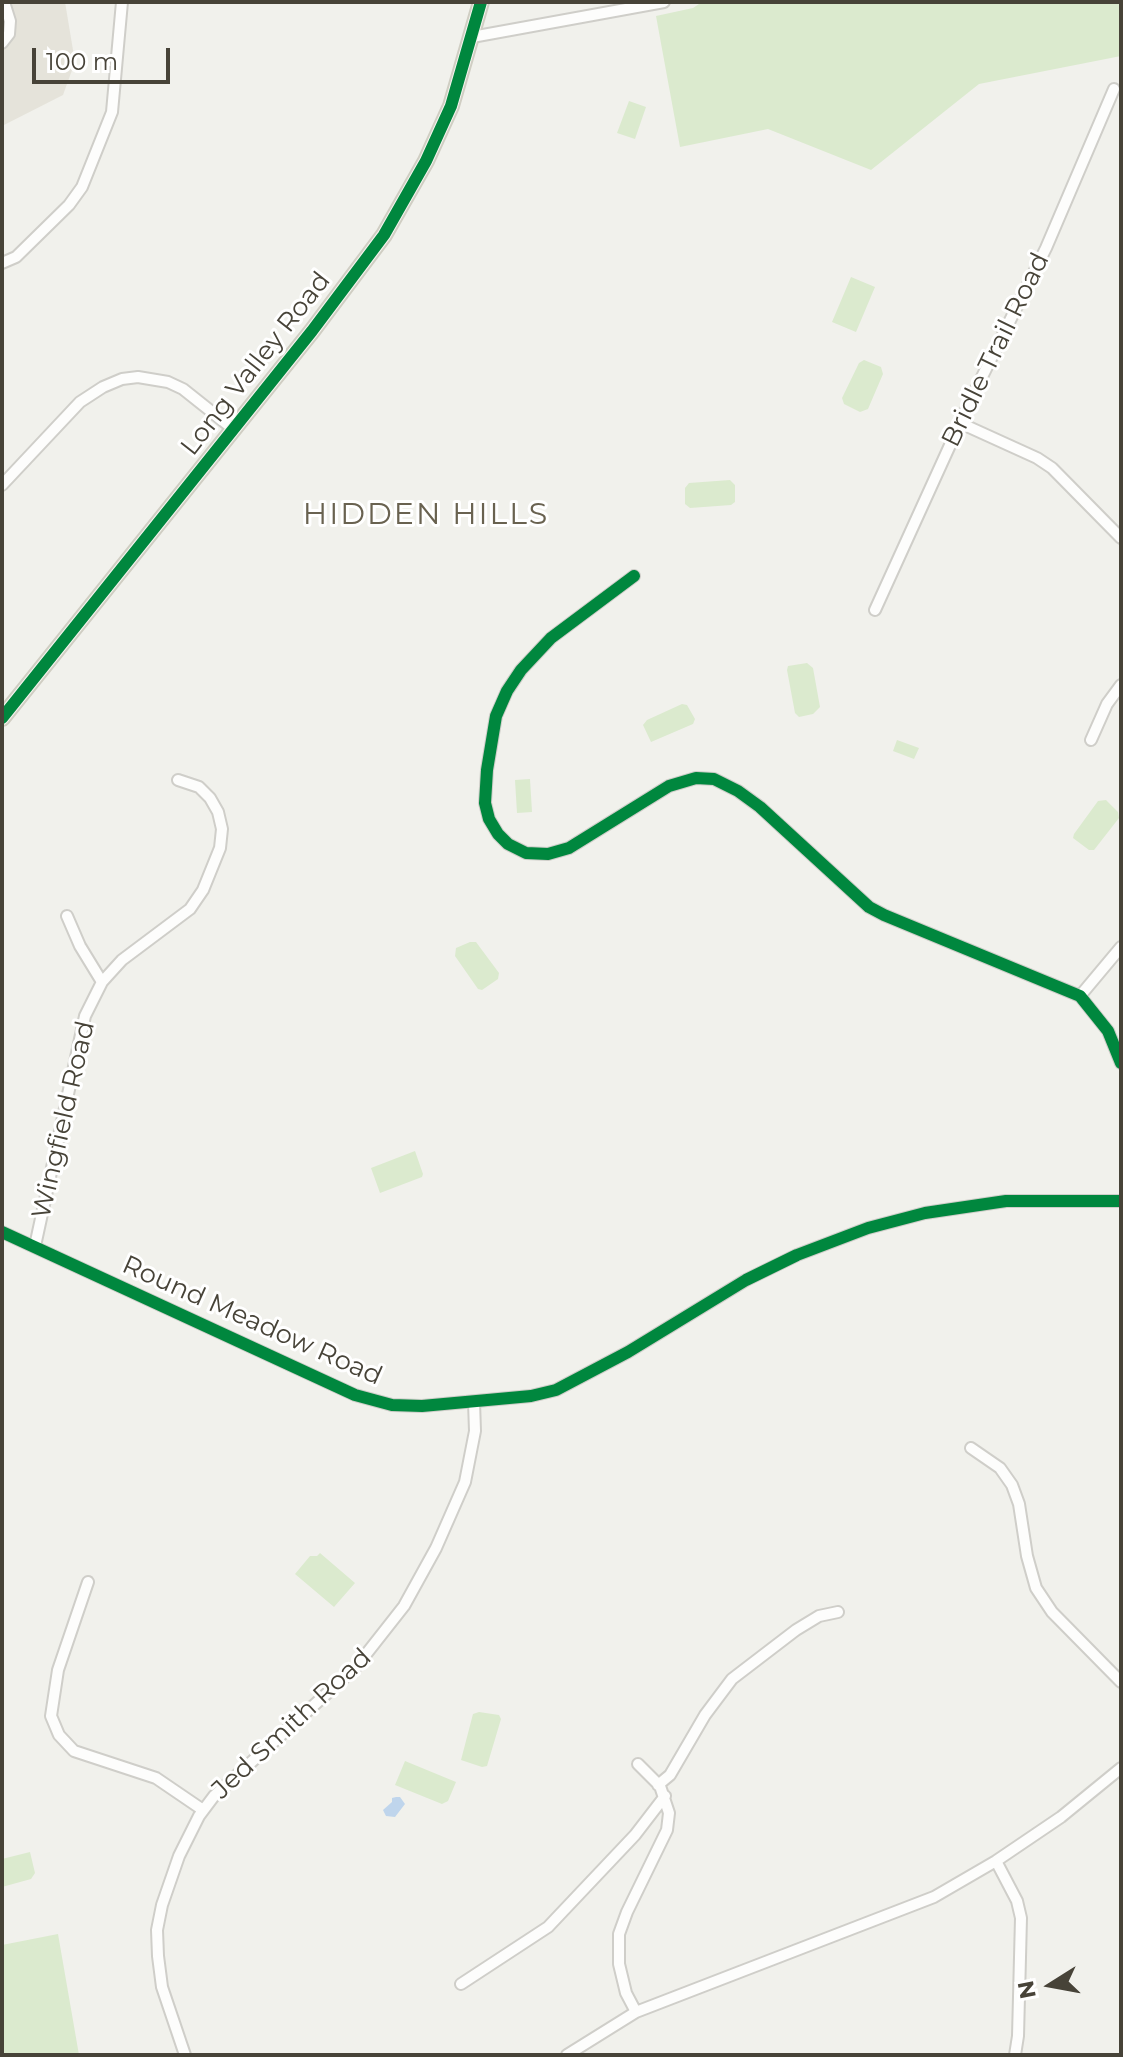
<!DOCTYPE html>
<style>
body{margin:0}
#map{position:relative;width:1123px;height:2057px;overflow:hidden;background:#f1f1ec;font-family:Montserrat,sans-serif}
canvas{display:block}
.frame{position:absolute;inset:0;border:4px solid #474338;pointer-events:none}
.north{position:absolute;left:1011px;top:1945px;width:80px;height:80px;-webkit-text-stroke:6px #fff;paint-order:stroke;rotate:259deg;font-size:22px;font-weight:700;line-height:32px;text-align:center;color:#474338}
.north::after{content:'';display:block;margin:auto;width:28px;height:36px;background:#474338;clip-path:polygon(50% 0,100% 100%,50% 72%,0 100%)}
.scale{position:absolute;left:32px;top:48px;width:138px;height:36px;box-sizing:border-box;border:4px solid #474338;border-top:0;padding-left:10px;font-size:24px;line-height:28px;white-space:nowrap;color:#474338;-webkit-text-stroke:6px #fff;paint-order:stroke}
</style>
<div id="map">
<canvas width="1123" height="2057"></canvas>
<div class="frame"></div>
<div class="north">N</div>
<div class="scale">100 m</div>
</div>
<script>
const context = document.querySelector('canvas').getContext('2d');
context.lineJoin = 'round';
function paint(path, color) {
  context.fillStyle = color;
  context.fill(path, 'evenodd');
}
function toPath(rows) {
  const path = new Path2D();
  for (const r of rows) {
    path.moveTo(r[0], r[1]);
    for (let i = 2; i < r.length; i += 2) path.lineTo(r[i], r[i + 1]);
  }
  return path;
}
function stroke(path, color, width, dash) {
  context.strokeStyle = color;
  context.lineWidth = width;
  context.lineCap = dash ? 'butt' : 'round';
  context.setLineDash(dash || []);
  context.stroke(path);
}
function label(font, color, halo, rows, align = 'center') {
  context.font = font + ' Montserrat,sans-serif';
  context.lineWidth = 6;
  context.setLineDash([]);
  context.textBaseline = 'middle';
  context.strokeStyle = halo;
  context.fillStyle = color;
  for (const [text, x, y, turn = 0] of rows) {
    context.save();
    context.translate(x, y);
    context.rotate((+turn || 0) * Math.PI / 180);
    context.textAlign = isNaN(turn) ? turn : align;
    if (halo) context.strokeText(text, 0, 0);
    context.fillText(text, 0, 0);
    context.restore();
  }
}
paint(toPath([
 [2,2,65,2,75,62,63,95,2,126]
]), '#e5e3da');
paint(toPath([
 [702,2,1121,2,1121,56,979,84,871,170,768,129,680,147,656,16,693,8],
 [629,101,646,107,635,139,617,133],
 [851,277,875,287,856,332,832,322],
 [864,360,881,367,883,374,868,409,860,412,844,404,842,398,859,363],
 [730,480,735,485,735,502,731,505,690,508,685,504,685,488,689,483],
 [807,663,813,668,820,707,813,714,799,717,795,713,787,670,788,666],
 [682,704,687,705,695,719,693,724,651,742,643,725,647,720],
 [897,740,919,748,914,759,893,751],
 [530,779,532,812,517,813,515,780],
 [1106,800,1118,812,1119,818,1094,850,1089,850,1073,838,1074,834,1098,801],
 [470,942,476,942,499,973,498,979,482,990,478,989,455,956,456,948],
 [415,1151,423,1174,422,1177,380,1193,371,1168],
 [320,1553,355,1583,334,1607,295,1574,310,1556,317,1556],
 [479,1712,499,1715,501,1719,487,1766,482,1767,461,1760,473,1714],
 [405,1761,456,1782,448,1801,442,1804,395,1785],
 [30,1852,35,1873,31,1879,2,1887,2,1859],
 [58,1934,79,2055,2,2055,2,1945]
]), '#dbeace');
paint(toPath([
 [396,1797,400,1797,405,1804,395,1817,386,1816,383,1810,392,1802,392,1798]
]), '#bfd5ec');
const street = toPath([
 [472,37,664,2],
 [2,43,9,34,10,21,4,2],
 [2,263,16,257,69,205,82,187,112,112,122,2],
 [960,423,1037,458,1052,468,1121,538],
 [2,485,80,402,103,387,122,379,138,377,168,382,183,389,232,428],
 [634,576,551,638,521,670,507,691,496,716,487,770,485,803,489,819,498,834,508,844,526,853,548,854,569,848,669,786,696,778,714,779,738,791,760,807,869,907,884,915,1080,996,1108,1031,1121,1063],
 [875,610,971,399,1046,248,1114,89],
 [1091,740,1107,704,1121,685],
 [67,916,80,946,102,982],
 [1080,996,1121,947],
 [2,1232,355,1395,392,1405,422,1406,531,1396,556,1390,628,1352,746,1280,797,1255,868,1228,925,1213,1006,1201,1121,1201],
 [35,1246,85,1016,102,982,122,960,190,909,203,890,220,848,222,829,218,812,210,798,199,787,178,780],
 [971,1448,1000,1468,1012,1485,1019,1504,1027,1556,1036,1588,1052,1612,1121,1682],
 [88,1582,58,1670,51,1716,59,1735,74,1751,156,1778,203,1810],
 [658,1785,670,1775,705,1715,732,1679,796,1630,819,1616,838,1612],
 [996,1861,1017,1901,1021,1918,1018,2036,1015,2055],
 [461,1984,548,1927,635,1835,665,1796],
 [636,2012,626,1993,619,1964,619,1934,627,1912,667,1830,669,1813,660,1786,638,1764],
 [185,2055,162,1987,158,1956,157,1930,162,1905,179,1856,199,1816,214,1796,356,1667,404,1606,436,1548,465,1482,475,1431,474,1402],
 [567,2055,636,2012,934,1897,996,1861,1061,1817,1121,1768]
]);
const secondary = toPath([
 [2,718,312,331,384,235,426,161,451,106,481,2]
]);
stroke(street, '#cfcec9', 14);
stroke(secondary, '#d0cec3', 18);
stroke(street, '#fdfdfc', 10);
stroke(secondary, '#f6f5f0', 14);
stroke(toPath([
 [634,576,551,638,521,670,507,691,496,716,487,770,485,803,489,819,498,834,508,844,526,853,548,854,569,848,669,786,696,778,714,779,738,791,760,807,869,907,884,915,1080,996,1108,1031,1121,1063],
 [2,718,312,331,384,235,426,161,451,106,481,2],
 [2,1232,355,1395,392,1405,422,1406,531,1396,556,1390,628,1352,746,1280,797,1255,868,1228,925,1213,1006,1201,1121,1201]
]), '#00873e', 12);
label('26px', '#474338', '#fff', [
 ["Bridle Trail Road",996,350,-64],
 ["Long Valley Road",256,364,-52],
 ["Wingfield Road",64,1120,-77],
 ["Round Meadow Road",252,1321,24],
 ["Jed Smith Road",292,1724,-43]
]);
context.letterSpacing = '2px';
label('30px', '#696250', '#fff', [
 ["HIDDEN HILLS",426,515]
]);
context.letterSpacing = '0px';
</script>
